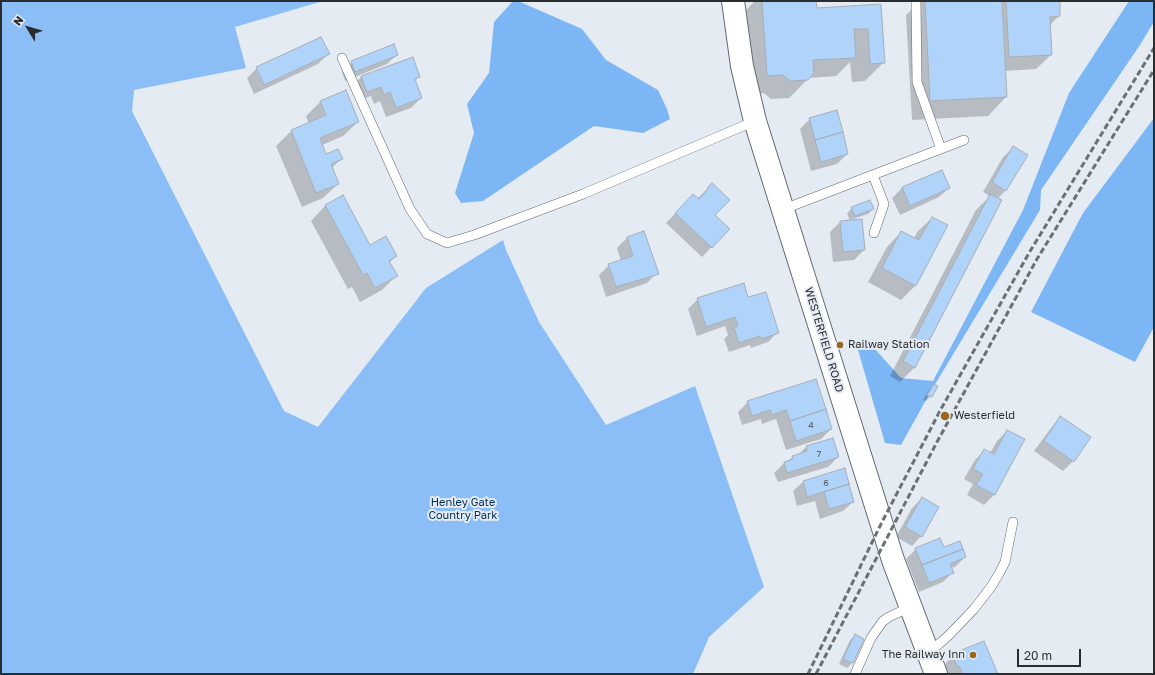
<!DOCTYPE html>
<style>
body{margin:0}
#map{position:relative;width:1155px;height:675px;overflow:hidden;background:#e4ebf3;font-family:"Golos Text",sans-serif}
canvas{display:block}
.frame{position:absolute;inset:0;border:2px solid #2a2d30;pointer-events:none}
.north{position:absolute;left:8px;top:8px;width:40px;height:40px;-webkit-text-stroke:3px #e4ebf3;paint-order:stroke;rotate:307deg;font-size:11px;font-weight:700;line-height:16px;text-align:center;color:#2a2d30}
.north::after{content:'';display:block;margin:auto;width:14px;height:18px;background:#2a2d30;clip-path:polygon(50% 0,100% 100%,50% 72%,0 100%)}
.scale{position:absolute;left:1017px;top:649px;width:64px;height:18px;box-sizing:border-box;border:2px solid #2a2d30;border-top:0;padding-left:5px;font-size:12px;line-height:14px;white-space:nowrap;color:#2a2d30;-webkit-text-stroke:3px #e4ebf3;paint-order:stroke}
</style>
<div id="map">
<canvas width="1155" height="675"></canvas>
<div class="frame"></div>
<div class="north">N</div>
<div class="scale">20 m</div>
</div>
<script>
const context = document.querySelector('canvas').getContext('2d');
context.lineJoin = 'round';
function paint(path, color) {
  context.fillStyle = color;
  context.fill(path, 'evenodd');
}
function toPath(rows) {
  const path = new Path2D();
  for (const r of rows) {
    path.moveTo(r[0], r[1]);
    for (let i = 2; i < r.length; i += 2) path.lineTo(r[i], r[i + 1]);
  }
  return path;
}
function stroke(path, color, width, dash) {
  context.strokeStyle = color;
  context.lineWidth = width;
  context.lineCap = dash ? 'butt' : 'round';
  context.setLineDash(dash || []);
  context.stroke(path);
}
function label(font, color, halo, rows, align = 'center') {
  context.font = font + ' "Golos Text",sans-serif';
  context.lineWidth = 4;
  context.setLineDash([]);
  context.textBaseline = 'middle';
  context.strokeStyle = halo;
  context.fillStyle = color;
  for (const [text, x, y, turn = 0] of rows) {
    context.save();
    context.translate(x, y);
    context.rotate((+turn || 0) * Math.PI / 180);
    context.textAlign = isNaN(turn) ? turn : align;
    if (halo) context.strokeText(text, 0, 0);
    context.fillText(text, 0, 0);
    context.restore();
  }
}
paint(toPath([
 [1,1,323,1,235,27,246,68,134,90,132,111,284,411,318,427,426,288,503,240,506,250,539,322,606,425,695,386,764,587,709,637,693,674,1,674]
]), '#8bbef7');
paint(toPath([
 [513,1,518,1,582,29,606,60,658,90,667,109,670,119,643,133,594,126,483,201,461,203,455,193,474,133,467,104,489,73,494,22],
 [1129,1,1154,1,1154,22,1138,48,1041,190,1040,210,931,391,901,445,885,443,856,343,866,339,901,378,933,381,1023,210,1069,93],
 [1154,118,1154,327,1135,362,1031,312,1083,213]
]), '#7cb6f5');
paint(toPath([
 [755,1,815,1,816,9,880,5,884,62,865,81,852,82,850,62,836,76,809,78,789,98,771,99,764,93,749,94,744,12],
 [920,1,1059,1,1059,16,1049,26,1051,55,1036,69,1005,71,1006,97,988,116,912,120,906,15],
 [328,54,318,64,254,94,247,78,257,68],
 [397,55,387,64,345,81,342,72,352,62],
 [419,76,415,81,421,98,411,108,386,117,380,101,374,104,371,96,357,101,352,87,361,77],
 [320,102,358,122,343,136,322,145,326,155,341,159,331,169,338,184,323,198,302,207,276,146,291,131,309,124,306,116],
 [810,119,847,154,837,164,811,171,800,129],
 [1013,148,1006,190,997,199,915,367,900,382,890,376,976,210,990,196,983,192,1003,157],
 [942,171,949,188,939,197,900,215,892,198,902,188],
 [712,184,714,215,729,229,702,257,666,223,693,195,697,199],
 [342,197,369,247,396,256,389,263,396,276,382,290,360,302,352,287,348,289,311,221,325,206],
 [852,208,873,209,868,214,850,220,864,250,854,260,833,262,830,232,840,222,850,221,847,213],
 [932,218,947,226,915,286,901,300,868,282,887,247,901,232,914,239,917,232],
 [644,233,657,273,647,283,606,297,599,275,609,265,621,261,617,248,627,238],
 [698,299,748,299,778,332,768,342,751,348,750,345,729,352,724,339,728,335,725,326,697,336,688,309],
 [815,380,831,429,821,439,786,450,776,419,762,424,761,419,742,425,738,412,748,402],
 [934,385,931,396,926,401,923,400,929,390],
 [1060,418,1073,461,1063,471,1034,451,1051,428],
 [1007,431,1024,440,994,495,984,505,967,495,973,484,964,479,975,460,985,450,990,453,997,441],
 [833,439,838,457,828,467,778,482,774,473,784,463,787,462,792,457,798,455,806,447],
 [844,470,853,502,843,511,820,519,815,501,797,506,793,491,803,482],
 [922,498,921,536,912,546,896,537,912,508],
 [943,548,965,557,955,567,951,568,953,572,943,582,919,592,906,559,916,549],
 [855,636,863,639,852,663,847,668,839,664,850,640],
 [955,654,996,674,940,674,940,669]
]), '#0003');
const building = toPath([
 [762,1,816,1,817,8,881,4,885,63,870,64,868,29,854,29,856,58,813,60,814,73,808,80,790,81,783,75,767,76,762,1],
 [925,1,1002,1,1007,97,930,101,925,1],
 [1006,1,1060,1,1060,16,1050,17,1052,55,1009,57,1006,1],
 [321,37,330,54,264,85,256,67,321,37],
 [394,44,398,55,355,72,351,61,394,44],
 [413,57,420,77,415,79,422,98,396,108,390,92,384,95,381,87,367,92,361,76,413,57],
 [346,90,359,122,320,138,326,154,338,149,343,159,331,164,339,184,316,193,291,130,326,115,320,101,346,90],
 [837,110,843,132,815,140,809,118,837,110],
 [843,132,848,154,821,162,815,140,843,132],
 [1013,146,1028,155,1006,191,992,182,1013,146],
 [942,170,950,188,910,206,902,187,942,170],
 [712,183,730,200,715,215,730,229,712,248,675,213,693,194,699,199,708,189,707,188,712,183],
 [990,194,1002,200,915,368,903,361,990,194],
 [343,195,370,245,386,236,397,256,389,261,398,276,375,288,367,273,363,275,325,205,343,195],
 [870,200,874,209,855,216,851,207,870,200],
 [932,217,948,225,916,286,882,268,901,231,919,240,932,217],
 [862,219,865,250,843,252,840,221,862,219],
 [644,231,659,274,616,287,608,264,633,256,627,237,644,231],
 [744,283,748,297,766,292,779,333,761,339,760,336,739,343,734,328,738,326,735,317,706,327,697,298,744,283],
 [816,379,826,409,790,421,786,410,772,415,770,410,752,416,747,401,816,379],
 [934,384,938,386,932,397,927,395,934,384],
 [826,409,832,429,796,441,790,421,826,409],
 [1060,416,1091,437,1074,462,1044,441,1060,416],
 [1007,430,1025,439,995,495,976,485,983,474,973,469,984,449,994,454,1007,430],
 [833,438,839,457,787,473,784,462,793,459,792,456,807,451,806,446,833,438],
 [845,468,849,484,807,497,803,481,845,468],
 [849,484,854,502,829,509,824,492,849,484],
 [922,497,939,507,922,537,905,527,922,497],
 [940,538,944,547,960,541,963,549,922,565,915,548,940,538],
 [963,549,966,557,950,564,954,573,929,583,922,565,963,549],
 [855,634,864,639,853,663,843,659,855,634],
 [984,641,998,674,963,674,959,666,957,666,954,659,956,658,954,653,984,641]
]);
paint(building, '#b0d3fa');
stroke(building, '#a7aeb6', 1);
const service = toPath([
 [916,1,917,82,941,149],
 [342,58,410,209,427,234,447,243,474,235,583,194,755,121],
 [873,175,884,204,874,233],
 [784,209,964,140],
 [927,651,939,644,950,634,974,609,991,587,1000,572,1005,562,1013,522],
 [855,674,871,638,883,621,889,617,910,607]
]);
const secondary = toPath([
 [733,1,742,66,755,121,893,560,936,674]
]);
stroke(service, '#636970', 10);
stroke(secondary, '#636970', 24);
stroke(service, '#fff', 9);
stroke(secondary, '#fff', 22);
stroke(toPath([
 [808,674,881,524,941,409,1029,253,1154,48],
 [816,674,937,442,1037,259,1154,70]
]), '#6b7074', 3, [6, 3]);
for (const [x, y, r, color] of [
 [840,345,4,"#9a671d"],
 [945,416,5,"#9a671d"],
 [973,655,4,"#9a671d"]
]) {
  const dot = new Path2D();
  dot.arc(x, y, r, 0, 2 * Math.PI);
  context.fillStyle = color;
  context.fill(dot);
  stroke(dot, '#e4ebf3', 1.5);
}
label('9px', '#4c5662', null, [
 ["4",811,425],
 ["7",819,454],
 ["6",826,483]
]);
label('11px', '#2a2d30', '#e4ebf3', [
 ["WESTERFIELD ROAD",824,340,73]
]);
label('11px', '#2a2d30', '#e4ebf3', [
 ["Railway Station",848,345],
 ["Westerfield",954,416],
 ["The Railway Inn",965,655,"right"]
], 'left');
label('11px', '#022d55', '#e4ebf3', [
 ["Henley Gate",463,503],
 ["Country Park",463,516]
]);
</script>
